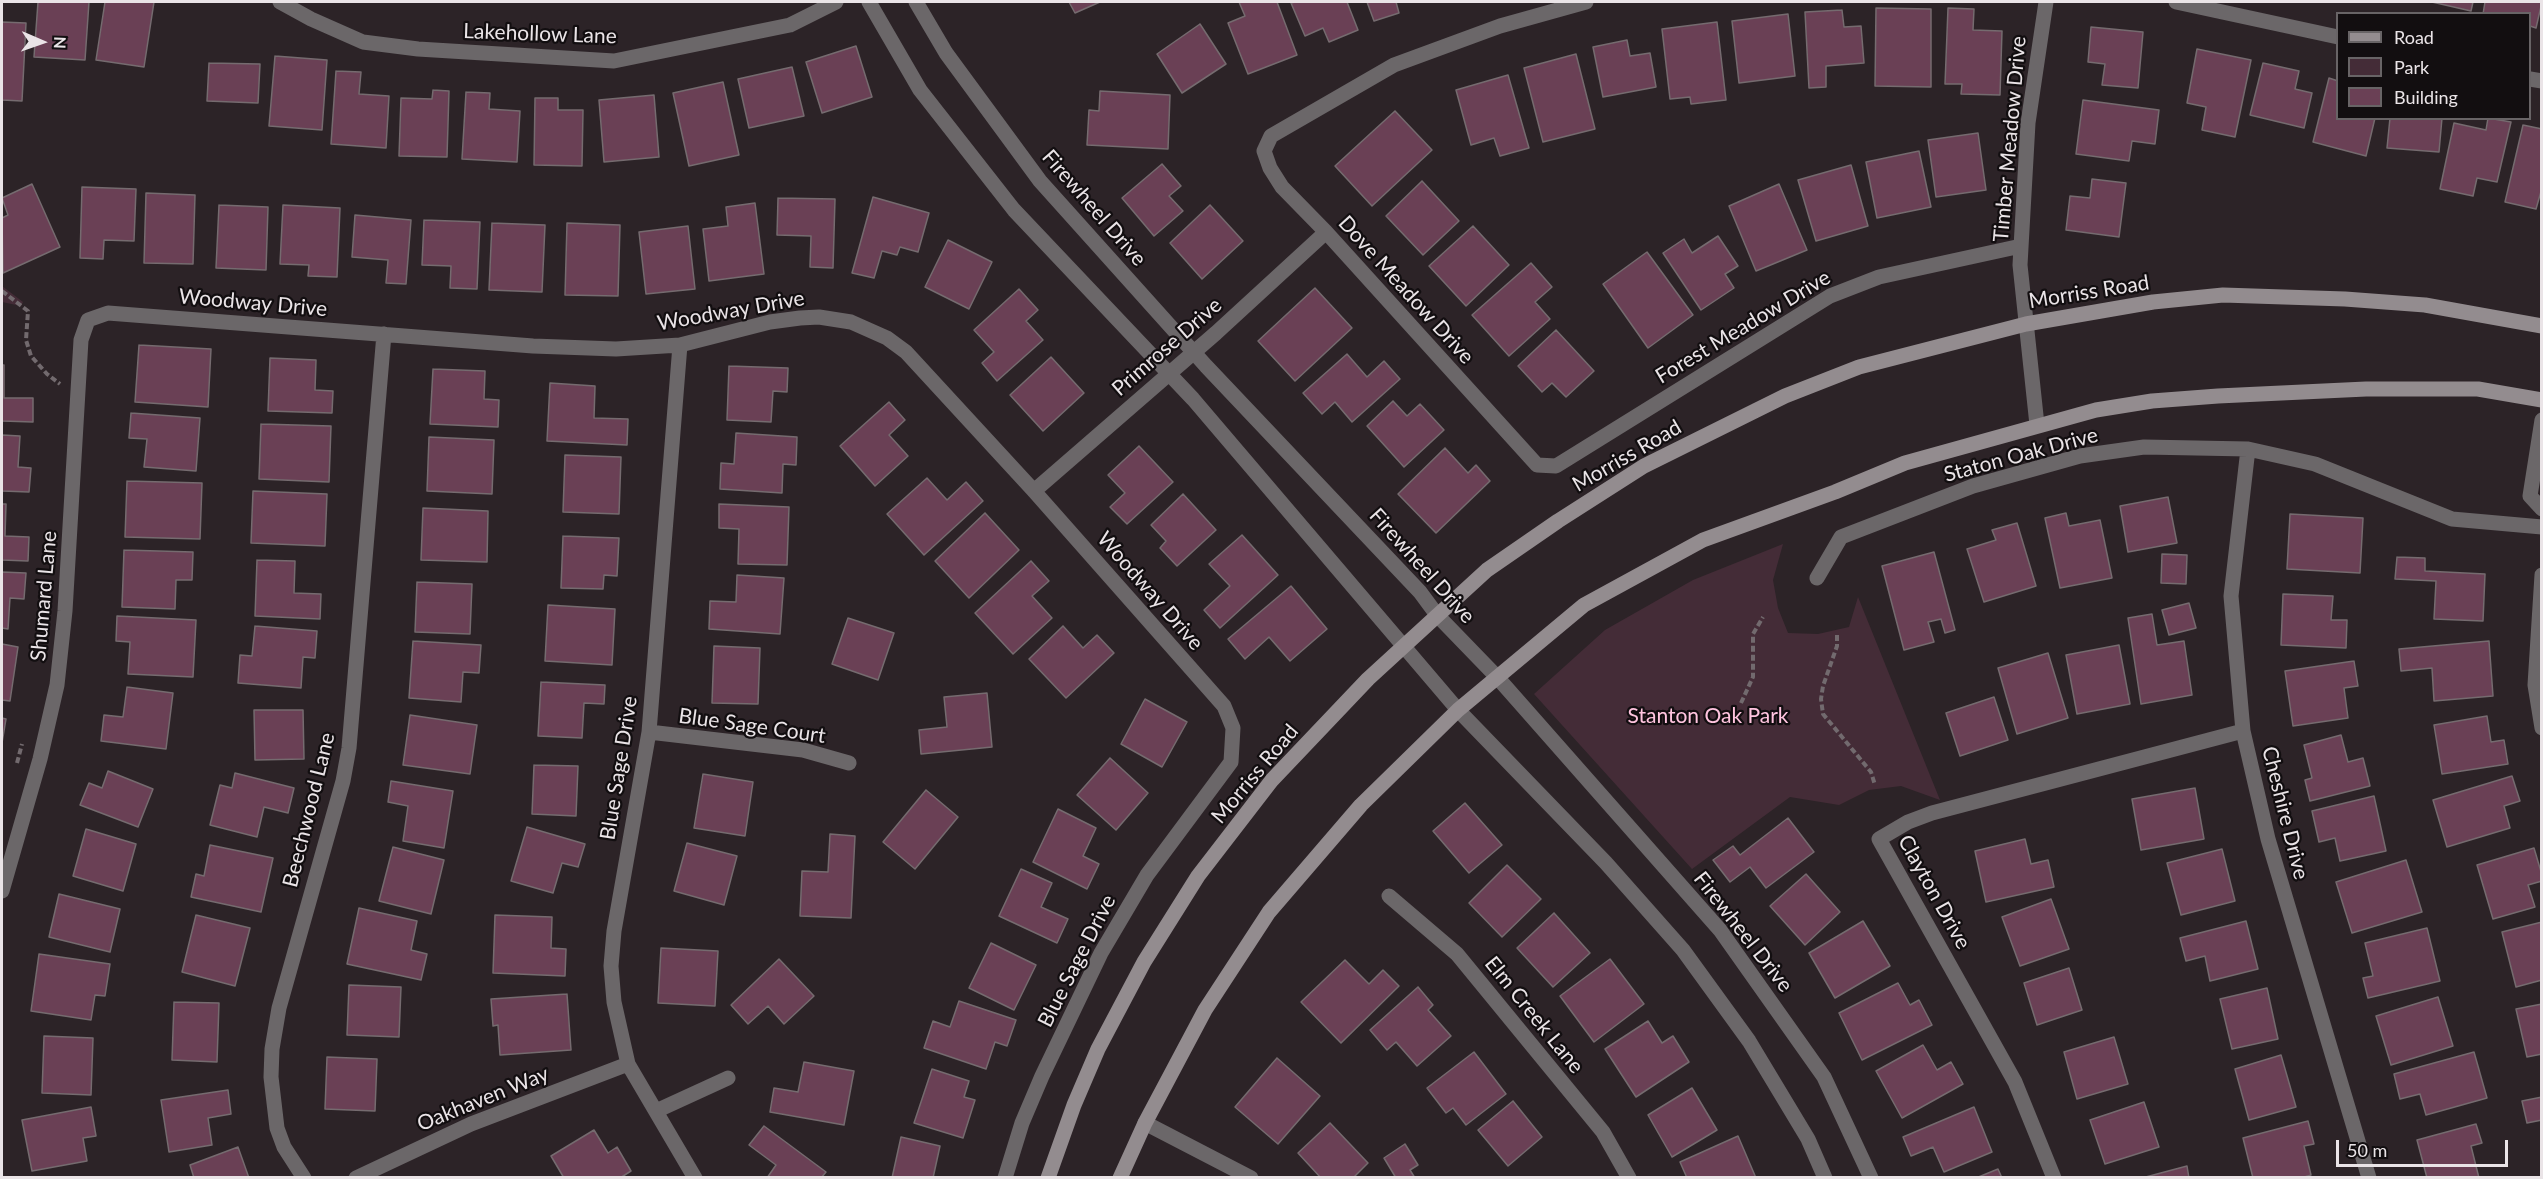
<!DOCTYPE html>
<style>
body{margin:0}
#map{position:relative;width:2543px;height:1179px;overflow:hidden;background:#2c2327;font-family:Lato,sans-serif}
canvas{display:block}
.frame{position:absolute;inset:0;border:3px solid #eae4e7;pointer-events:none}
.legend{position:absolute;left:2336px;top:12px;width:195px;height:108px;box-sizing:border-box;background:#120e10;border:2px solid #686466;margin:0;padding:8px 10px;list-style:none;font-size:18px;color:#eae4e7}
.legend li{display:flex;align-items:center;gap:12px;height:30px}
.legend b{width:30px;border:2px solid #686466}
.north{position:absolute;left:12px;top:12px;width:60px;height:60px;-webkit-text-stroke:4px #120e10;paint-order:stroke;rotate:92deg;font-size:16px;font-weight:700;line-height:24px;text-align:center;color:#eae4e7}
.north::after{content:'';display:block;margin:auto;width:21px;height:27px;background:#eae4e7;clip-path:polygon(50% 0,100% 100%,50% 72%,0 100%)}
.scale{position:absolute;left:2336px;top:1140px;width:172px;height:27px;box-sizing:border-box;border:3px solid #eae4e7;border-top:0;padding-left:8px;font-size:18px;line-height:21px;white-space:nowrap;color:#eae4e7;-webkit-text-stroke:4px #120e10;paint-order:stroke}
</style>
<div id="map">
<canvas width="2543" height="1179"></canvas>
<div class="frame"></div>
<ul class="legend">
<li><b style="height:8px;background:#938c8f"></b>Road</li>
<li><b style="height:16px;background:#442c37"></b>Park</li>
<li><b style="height:16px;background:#6a4055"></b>Building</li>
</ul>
<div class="north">N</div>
<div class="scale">50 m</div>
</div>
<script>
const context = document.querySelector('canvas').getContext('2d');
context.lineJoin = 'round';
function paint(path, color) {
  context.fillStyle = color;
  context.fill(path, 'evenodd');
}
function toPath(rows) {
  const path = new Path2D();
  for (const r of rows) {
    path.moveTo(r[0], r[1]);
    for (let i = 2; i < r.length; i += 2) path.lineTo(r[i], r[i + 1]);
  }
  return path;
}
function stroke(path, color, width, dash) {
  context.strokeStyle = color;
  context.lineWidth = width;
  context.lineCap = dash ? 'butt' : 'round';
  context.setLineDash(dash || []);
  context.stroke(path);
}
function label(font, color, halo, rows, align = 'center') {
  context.font = font + ' Lato,sans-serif';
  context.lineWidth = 4.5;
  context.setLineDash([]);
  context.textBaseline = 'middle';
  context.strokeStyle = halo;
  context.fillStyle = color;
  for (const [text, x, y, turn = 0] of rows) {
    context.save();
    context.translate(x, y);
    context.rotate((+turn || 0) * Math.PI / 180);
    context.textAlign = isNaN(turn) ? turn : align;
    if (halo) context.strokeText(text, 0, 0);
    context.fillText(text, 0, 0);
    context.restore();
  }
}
paint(toPath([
 [2,286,23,302,21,306,2,302],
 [1783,544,1773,580,1778,608,1788,633,1818,634,1849,627,1858,597,1940,800,1901,786,1869,790,1839,805,1790,797,1692,869,1534,694,1605,630,1693,580]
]), '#442c37');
const building = toPath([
 [38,2,89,2,85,60,34,57,38,2],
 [105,2,154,2,144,67,96,60,105,2],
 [1069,2,1100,2,1075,13,1069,2],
 [1239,2,1277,2,1297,55,1248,74,1228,23,1245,16,1239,2],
 [1295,2,1347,2,1358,30,1329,42,1323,28,1305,36,1291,3,1295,2],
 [1367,2,1396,2,1399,13,1374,21,1367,2],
 [2432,2,2473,2,2471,11,2432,2],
 [2485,2,2542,2,2536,28,2530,26,2530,14,2483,14,2485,2],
 [1876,8,1931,9,1931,87,1875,86,1876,8],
 [1948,8,1974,9,1973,30,2002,31,2000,95,1961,94,1962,84,1945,84,1948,8],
 [1842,10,1844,27,1861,26,1864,63,1826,66,1826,87,1809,88,1805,12,1842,10],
 [1788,14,1795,76,1739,83,1732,21,1788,14],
 [2,22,26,23,22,101,2,100,2,22],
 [1717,22,1726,100,1691,104,1690,97,1670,99,1662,29,1717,22],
 [1200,24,1226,64,1182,93,1157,54,1200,24],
 [2091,27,2143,32,2138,88,2102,85,2105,64,2088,62,2091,27],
 [1627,40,1630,56,1650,53,1656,87,1603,97,1593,47,1627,40],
 [856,46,872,97,822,113,806,62,856,46],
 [2197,49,2251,60,2235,137,2202,130,2206,107,2187,103,2197,49],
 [1576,54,1595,129,1543,142,1524,68,1576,54],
 [275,56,327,60,322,130,269,126,275,56],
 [209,63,260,64,258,103,207,101,209,63],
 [2263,63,2299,71,2295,89,2312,93,2304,128,2250,115,2263,63],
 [792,67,804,116,749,128,738,79,792,67],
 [336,71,361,72,359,94,389,96,386,148,331,144,336,71],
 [1508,75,1529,148,1500,156,1494,138,1471,145,1456,90,1508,75],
 [2329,78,2338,81,2338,118,2375,118,2366,156,2313,142,2329,78],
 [723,82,739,155,689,166,673,93,723,82],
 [433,90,449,91,447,157,399,156,401,98,432,99,433,90],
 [1100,91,1170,95,1168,149,1087,145,1089,110,1099,111,1100,91],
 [466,92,490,93,489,109,520,111,517,162,462,159,466,92],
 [654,95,659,157,604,162,599,100,654,95],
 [535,98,558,98,558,110,583,110,582,166,534,165,535,98],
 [2083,100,2159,110,2155,144,2132,141,2129,161,2076,154,2083,100],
 [1395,111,1432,150,1372,206,1335,166,1395,111],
 [2390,118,2442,118,2439,152,2387,148,2390,118],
 [2488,118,2511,122,2497,182,2477,178,2473,196,2440,189,2454,123,2486,130,2488,118],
 [2523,125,2542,129,2542,188,2536,209,2505,202,2523,125],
 [1978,133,1986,190,1936,197,1928,140,1978,133],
 [1919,151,1931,207,1877,218,1866,162,1919,151],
 [1162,164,1181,186,1169,196,1183,211,1154,236,1122,198,1162,164],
 [1851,165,1868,226,1816,241,1798,180,1851,165],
 [2092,179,2126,183,2119,237,2066,230,2070,196,2090,198,2092,179],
 [1422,181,1459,221,1423,255,1386,216,1422,181],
 [32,184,60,247,3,273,2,218,8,215,2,198,32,184],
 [1779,184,1807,250,1756,271,1729,206,1779,184],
 [82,187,136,189,134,241,104,240,103,259,80,258,82,187],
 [146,193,195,195,193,264,144,263,146,193],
 [873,197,929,213,918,252,900,247,897,255,882,251,874,278,852,273,873,197],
 [778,198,835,199,833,268,810,267,811,236,777,235,778,198],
 [755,203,764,274,709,281,703,229,728,226,726,207,755,203],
 [219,205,268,207,266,270,216,268,219,205],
 [283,205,340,208,337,277,308,276,309,265,280,264,283,205],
 [1210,205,1243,241,1202,279,1170,243,1210,205],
 [355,215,411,220,406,284,386,283,388,260,352,257,355,215],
 [424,220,480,222,477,289,450,288,451,266,422,265,424,220],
 [492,223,545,225,542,292,489,290,492,223],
 [567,223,620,225,618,296,565,295,567,223],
 [688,226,695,289,646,294,639,232,688,226],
 [1473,226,1509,265,1466,306,1429,266,1473,226],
 [1718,236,1738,266,1725,274,1734,288,1701,310,1663,253,1684,239,1692,253,1718,236],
 [948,240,992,262,969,309,925,287,948,240],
 [1647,252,1693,315,1648,348,1603,284,1647,252],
 [1531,263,1552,287,1535,302,1550,319,1509,356,1472,315,1531,263],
 [1315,288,1352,328,1295,381,1258,341,1315,288],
 [1019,289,1038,310,1026,321,1043,340,997,381,982,363,994,352,974,330,1019,289],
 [1556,330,1594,371,1566,397,1552,383,1542,392,1518,366,1556,330],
 [139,345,211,349,208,407,135,402,139,345],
 [1347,354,1367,377,1384,361,1400,379,1352,422,1335,402,1322,414,1303,393,1347,354],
 [1051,357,1084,393,1043,431,1010,395,1051,357],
 [270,358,316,360,315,390,333,391,332,413,268,411,270,358],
 [2,365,4,365,4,398,33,398,33,422,2,421,2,365],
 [729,366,788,368,787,392,773,391,771,422,727,420,729,366],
 [433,369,485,371,484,399,499,400,498,427,430,424,433,369],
 [550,383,595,386,594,418,628,419,627,445,547,441,550,383],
 [1393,401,1407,416,1420,404,1444,430,1404,467,1367,426,1393,401],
 [889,402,905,420,889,435,908,456,875,486,840,446,889,402],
 [131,413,200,418,196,471,144,467,147,439,129,438,131,413],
 [261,424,331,426,329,482,259,479,261,424],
 [736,433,797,437,796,465,783,464,782,493,720,489,721,463,734,464,736,433],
 [2,435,20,436,18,467,31,468,29,492,2,491,2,435],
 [429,437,494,440,492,494,427,491,429,437],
 [1139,446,1173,482,1127,524,1110,507,1125,493,1108,475,1139,446],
 [1445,448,1468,473,1476,465,1490,481,1436,533,1398,494,1445,448],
 [565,455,621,457,619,514,563,512,565,455],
 [927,478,947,500,966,482,983,501,924,555,887,514,927,478],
 [127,481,202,483,200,539,125,537,127,481],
 [253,491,327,494,325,546,251,543,253,491],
 [1183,494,1216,530,1177,566,1160,548,1166,541,1151,525,1183,494],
 [2168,497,2177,543,2128,552,2120,506,2168,497],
 [2,504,6,504,5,536,29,537,28,561,2,560,2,504],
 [719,504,789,507,787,565,738,564,739,529,719,528,719,504],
 [423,508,488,511,487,562,421,560,423,508],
 [985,513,1019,550,969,598,935,561,985,513],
 [2066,513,2069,526,2100,520,2112,578,2060,588,2045,518,2066,513],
 [2290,514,2363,518,2360,573,2287,569,2290,514],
 [2017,523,2036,586,1984,602,1967,549,1996,540,1992,530,2017,523],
 [1242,535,1278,575,1220,628,1204,610,1230,586,1209,564,1242,535],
 [563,536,619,538,617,576,604,575,603,589,561,588,563,536],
 [124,550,193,552,192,580,176,580,175,609,122,607,124,550],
 [1934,552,1955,630,1945,633,1941,619,1928,622,1934,642,1904,650,1882,566,1934,552],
 [2162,554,2187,555,2186,584,2161,583,2162,554],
 [2397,557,2425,558,2425,571,2485,574,2483,621,2434,619,2436,581,2395,579,2397,557],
 [257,560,295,561,294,593,321,594,320,619,255,616,257,560],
 [1031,561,1049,581,1032,596,1052,618,1013,654,975,613,1031,561],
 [2,572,26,573,24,599,10,598,8,629,2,628,2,572],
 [737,575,784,578,780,634,709,629,710,601,736,602,737,575],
 [417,582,472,584,470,634,415,632,417,582],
 [1291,586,1327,629,1290,661,1269,637,1245,659,1228,639,1291,586],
 [2283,594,2333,596,2331,620,2347,620,2346,648,2281,645,2283,594],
 [2189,603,2196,628,2169,635,2162,610,2189,603],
 [548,605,615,609,612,665,545,661,548,605],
 [2152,614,2157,645,2184,641,2192,695,2141,704,2128,618,2152,614],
 [117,616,196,620,193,677,128,674,130,642,116,641,117,616],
 [848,618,894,633,878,680,832,664,848,618],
 [255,626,317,631,315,658,303,657,301,688,238,683,240,655,252,656,255,626],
 [1063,626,1083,648,1097,635,1114,653,1066,698,1029,659,1063,626],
 [413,641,481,645,479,673,463,672,461,702,409,698,413,641],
 [2489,641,2493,696,2434,701,2432,668,2401,671,2399,649,2489,641],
 [2,644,18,647,10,701,2,700,2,644],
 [2119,645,2130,704,2077,714,2066,655,2119,645],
 [714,646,760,648,758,704,712,703,714,646],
 [2048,653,2068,718,2017,734,1998,668,2048,653],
 [2354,661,2358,686,2344,688,2348,718,2293,726,2285,671,2354,661],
 [541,682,605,685,604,704,584,703,582,738,538,736,541,682],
 [127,687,173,693,166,749,101,741,104,715,123,717,127,687],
 [987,693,992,747,921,754,919,730,947,727,944,697,987,693],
 [1994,697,2008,740,1960,756,1946,713,1994,697],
 [1145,699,1187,722,1162,767,1121,744,1145,699],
 [254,710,303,710,304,759,255,760,254,710],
 [410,715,477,725,470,774,403,765,410,715],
 [2487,716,2491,742,2504,740,2508,764,2442,774,2434,725,2487,716],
 [2,718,6,719,2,743,2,718],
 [2341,735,2348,762,2363,758,2370,786,2310,801,2305,780,2312,778,2304,745,2341,735],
 [1110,758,1148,793,1116,830,1077,795,1110,758],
 [534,765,578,766,576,816,532,814,534,765],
 [108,771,153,789,138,827,80,805,89,783,102,788,108,771],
 [235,773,294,788,288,813,264,807,257,837,210,825,220,785,232,788,235,773],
 [703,774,753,782,745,836,694,828,703,774],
 [2512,776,2520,801,2504,806,2510,828,2447,847,2433,800,2512,776],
 [391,781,453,791,444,848,403,841,408,806,388,802,391,781],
 [2195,788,2204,839,2141,850,2132,799,2195,788],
 [926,790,958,817,915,869,883,842,926,790],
 [2374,796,2386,851,2340,861,2335,838,2319,842,2312,811,2374,796],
 [1465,803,1502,845,1469,873,1433,831,1465,803],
 [1058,809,1096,828,1083,856,1099,864,1087,889,1033,862,1058,809],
 [1788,818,1814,852,1766,888,1750,867,1730,882,1713,860,1733,846,1740,855,1788,818],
 [527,827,585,844,578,867,562,863,553,893,511,881,527,827],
 [86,829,136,844,123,891,73,876,86,829],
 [830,834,855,836,851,918,800,916,802,871,828,872,830,834],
 [2025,839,2031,864,2048,860,2054,887,1986,902,1975,851,2025,839],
 [687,843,737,856,724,905,674,891,687,843],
 [210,845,273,858,261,912,191,897,196,874,204,876,210,845],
 [393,847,444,860,431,914,379,901,393,847],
 [2534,848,2542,875,2542,881,2528,885,2535,907,2493,919,2477,865,2534,848],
 [2222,849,2235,901,2181,915,2167,863,2222,849],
 [2406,860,2422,912,2352,933,2336,882,2406,860],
 [1507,865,1541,899,1502,937,1469,903,1507,865],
 [1021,869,1052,883,1041,907,1068,919,1057,943,999,916,1021,869],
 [1806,874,1840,912,1805,945,1770,906,1806,874],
 [59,894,120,909,110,952,49,937,59,894],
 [2051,899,2069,949,2020,966,2002,917,2051,899],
 [359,908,417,921,411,950,427,954,421,980,347,964,359,908],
 [1554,913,1590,953,1553,987,1517,948,1554,913],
 [196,915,250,928,235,986,182,972,196,915],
 [495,915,552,917,551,948,566,949,565,976,493,973,495,915],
 [1863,921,1890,966,1835,998,1809,953,1863,921],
 [2246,921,2258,969,2210,981,2205,956,2186,961,2180,938,2246,921],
 [2542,922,2542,980,2516,987,2502,932,2542,922],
 [2427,928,2440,981,2368,998,2363,978,2373,976,2365,943,2427,928],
 [991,943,1036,965,1014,1010,969,988,991,943],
 [661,948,718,951,715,1006,658,1003,661,948],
 [39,954,110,964,105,996,95,995,91,1020,31,1011,39,954],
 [779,959,814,996,784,1024,768,1006,748,1024,731,1005,779,959],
 [1610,959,1644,1004,1594,1042,1560,996,1610,959],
 [1345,960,1369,984,1383,970,1399,986,1341,1043,1301,1002,1345,960],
 [2069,968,2082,1010,2037,1025,2024,983,2069,968],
 [1898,983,1910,1005,1919,1000,1932,1025,1862,1060,1839,1013,1898,983],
 [349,985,401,987,399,1037,347,1035,349,985],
 [1418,987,1433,1005,1428,1010,1451,1036,1417,1066,1396,1042,1387,1050,1370,1030,1418,987],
 [2267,988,2278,1039,2232,1049,2220,999,2267,988],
 [567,994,571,1050,500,1055,498,1025,493,1026,491,999,567,994],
 [2438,997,2453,1046,2391,1065,2376,1016,2438,997],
 [959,1001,1016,1020,1007,1046,995,1042,986,1069,924,1048,933,1021,950,1027,959,1001],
 [174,1002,219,1003,217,1062,172,1060,174,1002],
 [2542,1004,2542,1054,2527,1057,2516,1009,2542,1004],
 [1648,1021,1662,1043,1673,1036,1689,1062,1636,1097,1605,1049,1648,1021],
 [44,1036,93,1038,91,1095,42,1093,44,1036],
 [2114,1037,2128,1084,2077,1099,2064,1052,2114,1037],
 [1923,1045,1937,1070,1951,1062,1963,1084,1902,1118,1876,1071,1923,1045],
 [1474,1052,1506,1094,1466,1125,1453,1108,1446,1113,1427,1088,1474,1052],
 [2474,1052,2487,1098,2426,1115,2420,1094,2400,1099,2394,1074,2474,1052],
 [2281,1055,2296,1107,2249,1120,2235,1069,2281,1055],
 [327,1057,377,1059,375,1111,325,1109,327,1057],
 [1277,1058,1320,1096,1278,1144,1235,1107,1277,1058],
 [804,1062,854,1071,844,1125,770,1112,774,1088,798,1092,804,1062],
 [932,1069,969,1081,964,1097,975,1100,963,1138,914,1123,932,1069],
 [1692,1088,1717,1130,1672,1157,1648,1115,1692,1088],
 [228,1090,231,1114,208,1118,212,1145,169,1152,161,1100,228,1090],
 [2542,1097,2542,1120,2527,1123,2522,1101,2542,1097],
 [1513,1101,1542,1137,1508,1166,1478,1130,1513,1101],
 [2144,1102,2159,1147,2105,1164,2090,1120,2144,1102],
 [91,1107,96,1136,83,1138,87,1161,32,1171,22,1120,91,1107],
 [1974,1107,1992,1152,1944,1172,1933,1147,1911,1156,1903,1137,1974,1107],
 [2308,1121,2314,1144,2304,1146,2311,1175,2301,1178,2253,1178,2243,1138,2308,1121],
 [1330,1123,1368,1163,1353,1178,1321,1178,1298,1153,1330,1123],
 [2476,1124,2482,1143,2471,1146,2479,1178,2427,1178,2417,1140,2476,1124],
 [764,1126,826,1172,821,1178,767,1178,776,1165,749,1145,764,1126],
 [594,1130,608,1153,617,1147,631,1171,620,1178,564,1178,551,1156,594,1130],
 [1738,1136,1756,1178,1687,1178,1680,1162,1738,1136],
 [901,1137,940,1146,933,1178,892,1178,901,1137],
 [1405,1144,1418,1165,1410,1170,1415,1178,1396,1178,1384,1158,1405,1144],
 [238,1147,249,1178,194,1178,190,1165,238,1147],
 [2187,1166,2189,1178,2142,1178,2187,1166],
 [1998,1169,2002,1178,1976,1178,1998,1169]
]);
paint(building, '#6a4055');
stroke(building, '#756b6f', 1.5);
stroke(toPath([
 [2,291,28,311,26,340,31,356,47,374,60,384],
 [1837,635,1837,646,1823,686,1821,699,1823,714,1871,772,1875,785],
 [1741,703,1753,677,1753,634,1763,617],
 [17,763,22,744]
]), '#726a6e', 4, [6, 3]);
stroke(toPath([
 [280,2,311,19,363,42,418,49,614,61,790,25,836,2],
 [1586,2,1500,26,1394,65,1271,136,1264,151,1270,168,1282,187,1326,232,1537,465,1556,466,1830,296,1879,277,2021,246],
 [2176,2,2338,37],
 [2530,79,2542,81],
 [680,345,649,732,614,931,611,966,614,1002,628,1064,695,1178],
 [2542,420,2530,496,2542,509],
 [2037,425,2020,265,2028,123,2046,2],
 [2248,449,2231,596,2243,731,2268,839,2369,1178],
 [1034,491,1216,333,1326,232],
 [2542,575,2535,685,2542,728],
 [1817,578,1841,537,1973,486,2080,456,2144,447,2248,449,2315,464,2452,519,2542,527],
 [649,732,803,750,849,763],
 [2,891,40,759,57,685,65,611,81,340,88,320,108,313,533,346,616,349,680,345,770,322,800,318,819,317,851,322,887,338,906,352,1034,491,1224,706,1233,728,1231,762,1147,875,1101,953,1042,1076,1022,1123,1005,1178],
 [1389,896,1457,954,1603,1132,1629,1178],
 [656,1111,728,1078],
 [1145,1123,1251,1178],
 [304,1178,284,1147,277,1128,271,1077,272,1049,279,1008,343,781,349,748,384,334],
 [356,1178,471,1124,628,1064],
 [2054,1178,2015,1082,1879,839,1908,822,1932,813,2243,731]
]), '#6b6769', 15);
stroke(toPath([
 [869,2,920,90,1014,210,1193,399,1458,710,1606,863,1683,950,1749,1041,1808,1139,1825,1178],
 [916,2,946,53,1040,181,1206,366,1420,592,1437,615,1497,677,1720,930,1824,1077,1871,1178]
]), '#6b6769', 15);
stroke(toPath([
 [1048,1178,1074,1105,1098,1049,1144,962,1198,876,1272,780,1368,679,1487,570,1558,521,1644,466,1785,396,1859,367,2026,324,2153,302,2223,295,2345,299,2425,305,2542,326],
 [1120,1178,1145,1123,1205,1010,1269,912,1361,805,1458,710,1584,605,1703,540,1835,492,1905,463,2096,410,2152,401,2218,396,2366,389,2478,389,2542,400]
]), '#938c8f', 15);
label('21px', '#eae4e7', '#120e10', [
 ["Lakehollow Lane",540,34,2],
 ["Timber Meadow Drive",2010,139,-85],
 ["Firewheel Drive",1094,208,49],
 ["Dove Meadow Drive",1406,290,48],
 ["Morriss Road",2089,292,-9],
 ["Woodway Drive",253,303,5],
 ["Woodway Drive",731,311,-10],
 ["Forest Meadow Drive",1743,327,-31],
 ["Primrose Drive",1167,347,-41],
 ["Staton Oak Drive",2021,455,-15],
 ["Morriss Road",1627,456,-30],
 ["Firewheel Drive",1422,566,48],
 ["Woodway Drive",1150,591,49],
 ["Shumard Lane",44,596,-85],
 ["Blue Sage Court",752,726,8],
 ["Blue Sage Drive",619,768,-81],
 ["Morriss Road",1255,774,-50],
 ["Beechwood Lane",309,810,-76],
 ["Cheshire Drive",2285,813,76],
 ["Clayton Drive",1934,892,61],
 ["Firewheel Drive",1743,932,52],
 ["Blue Sage Drive",1077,961,-63],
 ["Elm Creek Lane",1534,1015,51],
 ["Oakhaven Way",483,1099,-22]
]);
label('21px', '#ffc4df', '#120e10', [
 ["Stanton Oak Park",1708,716]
]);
</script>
